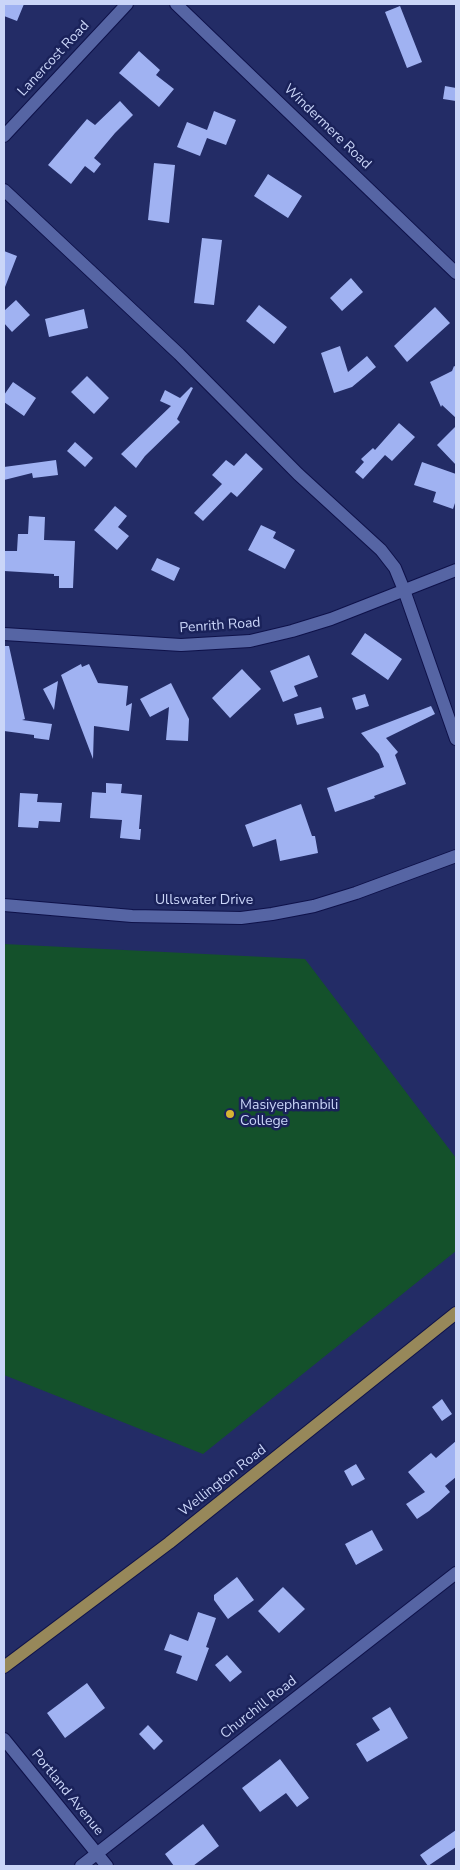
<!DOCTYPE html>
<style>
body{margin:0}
#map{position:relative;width:460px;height:1870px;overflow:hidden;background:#232c66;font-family:"Nunito Sans",sans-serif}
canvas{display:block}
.frame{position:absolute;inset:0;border:5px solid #cad5f8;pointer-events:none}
</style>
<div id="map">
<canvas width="460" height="1870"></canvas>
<div class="frame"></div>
</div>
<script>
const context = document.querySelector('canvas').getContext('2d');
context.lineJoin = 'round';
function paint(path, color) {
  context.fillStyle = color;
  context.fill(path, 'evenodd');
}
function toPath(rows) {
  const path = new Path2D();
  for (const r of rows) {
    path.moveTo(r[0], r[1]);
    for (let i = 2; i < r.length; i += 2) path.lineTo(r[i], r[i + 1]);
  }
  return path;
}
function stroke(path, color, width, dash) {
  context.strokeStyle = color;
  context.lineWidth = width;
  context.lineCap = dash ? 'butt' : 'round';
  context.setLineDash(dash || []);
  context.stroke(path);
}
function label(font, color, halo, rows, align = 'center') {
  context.font = font + ' "Nunito Sans",sans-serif';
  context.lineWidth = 5;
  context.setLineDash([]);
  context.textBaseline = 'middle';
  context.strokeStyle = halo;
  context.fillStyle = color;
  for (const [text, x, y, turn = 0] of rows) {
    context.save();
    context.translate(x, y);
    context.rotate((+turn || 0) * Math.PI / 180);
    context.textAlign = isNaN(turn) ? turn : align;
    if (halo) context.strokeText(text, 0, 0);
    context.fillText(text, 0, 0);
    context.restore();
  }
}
paint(toPath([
 [4,944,305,959,456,1158,456,1251,203,1454,4,1375]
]), '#14512b');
paint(toPath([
 [4,4,24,4,17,21,4,16],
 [400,6,422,62,407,68,385,12],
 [139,51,160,70,156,75,174,89,159,107,119,73],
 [445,86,456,88,456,101,443,99],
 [120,101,133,115,115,133,94,158,101,164,94,173,85,166,71,184,48,165,87,119,95,125],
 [214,111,236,120,226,145,207,138,200,156,177,147,187,122,207,130],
 [154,163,175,165,169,223,148,220],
 [268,174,302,196,288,218,254,196],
 [202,238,222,240,214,305,194,303],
 [4,251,17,256,5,287,4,287],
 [351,278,363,292,342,311,330,298],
 [16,300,30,315,12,332,4,323,4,311],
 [259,305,287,327,274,344,246,321],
 [435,307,450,323,407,362,394,346],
 [84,309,88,328,49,337,45,319],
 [340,346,348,372,367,356,376,367,352,387,334,393,321,353],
 [454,366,456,367,456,418,442,405,441,407,430,382,452,371],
 [87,376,109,398,94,414,71,392],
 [13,382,36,398,24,416,4,402,4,395],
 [191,387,193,388,177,419,180,422,145,456,136,468,121,454,171,406,160,401,165,390,180,398],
 [399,423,415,437,392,461,385,455,363,479,355,472,364,462,361,459,373,448,375,450],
 [456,426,456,465,437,445],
 [75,442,93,458,85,467,67,451],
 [246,453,263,469,237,497,231,492,203,521,194,513,222,484,212,475,226,460,234,466],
 [56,460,58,475,33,478,32,473,4,480,4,467],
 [422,462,456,474,456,500,453,509,433,502,436,492,414,485],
 [115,506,127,516,118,527,129,536,117,550,94,530],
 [29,516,45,517,44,540,75,541,73,588,59,588,59,576,54,576,54,574,4,571,4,551,17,551,18,534,28,534],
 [261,525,276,532,273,538,295,550,285,569,248,550],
 [157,558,180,568,174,581,151,570],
 [365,633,402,659,388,680,351,654],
 [4,646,9,646,25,719,22,720,52,724,49,740,34,738,34,735,4,731],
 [309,655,318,677,294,686,298,696,283,702,270,671],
 [81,664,82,667,89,664,98,683,128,686,126,706,132,703,129,731,94,726,93,759,61,675],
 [242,669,261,689,230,718,212,698],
 [58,681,54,710,43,689],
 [171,683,189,719,188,741,166,740,169,707,150,717,140,699],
 [365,694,369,706,356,710,352,698],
 [431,706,435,714,386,738,398,752,395,755,406,784,374,796,375,798,335,812,327,788,384,767,379,754,361,733],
 [321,707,324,718,297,725,294,714],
 [106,783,122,784,121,793,142,795,139,829,141,829,140,840,120,838,122,820,90,818,92,792,106,793],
 [20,793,38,794,37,802,62,803,60,822,39,821,38,828,18,827],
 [301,804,312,836,315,836,318,853,280,861,276,839,253,847,245,825],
 [442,1399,452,1414,442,1421,432,1407],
 [456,1441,456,1477,445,1486,450,1492,429,1511,417,1519,406,1504,425,1492,408,1472,431,1453,436,1458],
 [356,1464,365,1479,352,1486,344,1471],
 [372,1530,383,1550,356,1565,345,1544],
 [237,1577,254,1600,228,1619,214,1600,214,1595],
 [283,1587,305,1609,279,1633,258,1611],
 [198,1612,216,1618,206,1647,209,1648,197,1681,176,1673,182,1656,164,1650,170,1634,188,1641],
 [227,1655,242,1672,230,1682,215,1665],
 [87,1683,105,1708,65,1738,47,1713],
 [390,1707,408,1738,367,1762,356,1744,380,1730,372,1718],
 [148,1725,163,1741,154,1750,139,1734],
 [280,1759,309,1798,297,1807,286,1793,260,1812,242,1788],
 [203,1824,219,1846,193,1866,174,1866,165,1854],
 [456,1830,456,1847,428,1866,420,1855]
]), '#a0b2f2');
const minor = toPath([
 [176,4,456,273],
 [4,136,127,4],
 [4,190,179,354,298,474,381,550,395,568,404,590,456,739],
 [4,634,181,645,250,641,292,631,331,619,456,570],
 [4,905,132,916,241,918,272,914,314,906,356,893,456,856],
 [4,1739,107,1866],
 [81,1866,456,1573]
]);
const major = toPath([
 [4,1667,169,1543,456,1313]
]);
stroke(minor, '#0e1149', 14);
stroke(major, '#0e1149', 14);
stroke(minor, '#5665a4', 12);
stroke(major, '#97885a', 12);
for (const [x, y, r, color] of [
 [230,1114,5,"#d8b434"]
]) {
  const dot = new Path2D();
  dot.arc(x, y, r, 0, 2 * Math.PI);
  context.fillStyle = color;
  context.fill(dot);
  stroke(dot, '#1a225a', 2);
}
label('14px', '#cad5f8', '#1a225a', [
 ["Lanercost Road",54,59,-47],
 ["Windermere Road",327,127,44],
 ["Penrith Road",220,626,-4],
 ["Ullswater Drive",204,901],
 ["Wellington Road",223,1481,-38],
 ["Churchill Road",259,1708,-38],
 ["Portland Avenue",67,1793,51]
]);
label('14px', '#cad5f8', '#1a225a', [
 ["Masiyephambili",240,1106],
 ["College",240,1122]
], 'left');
</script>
